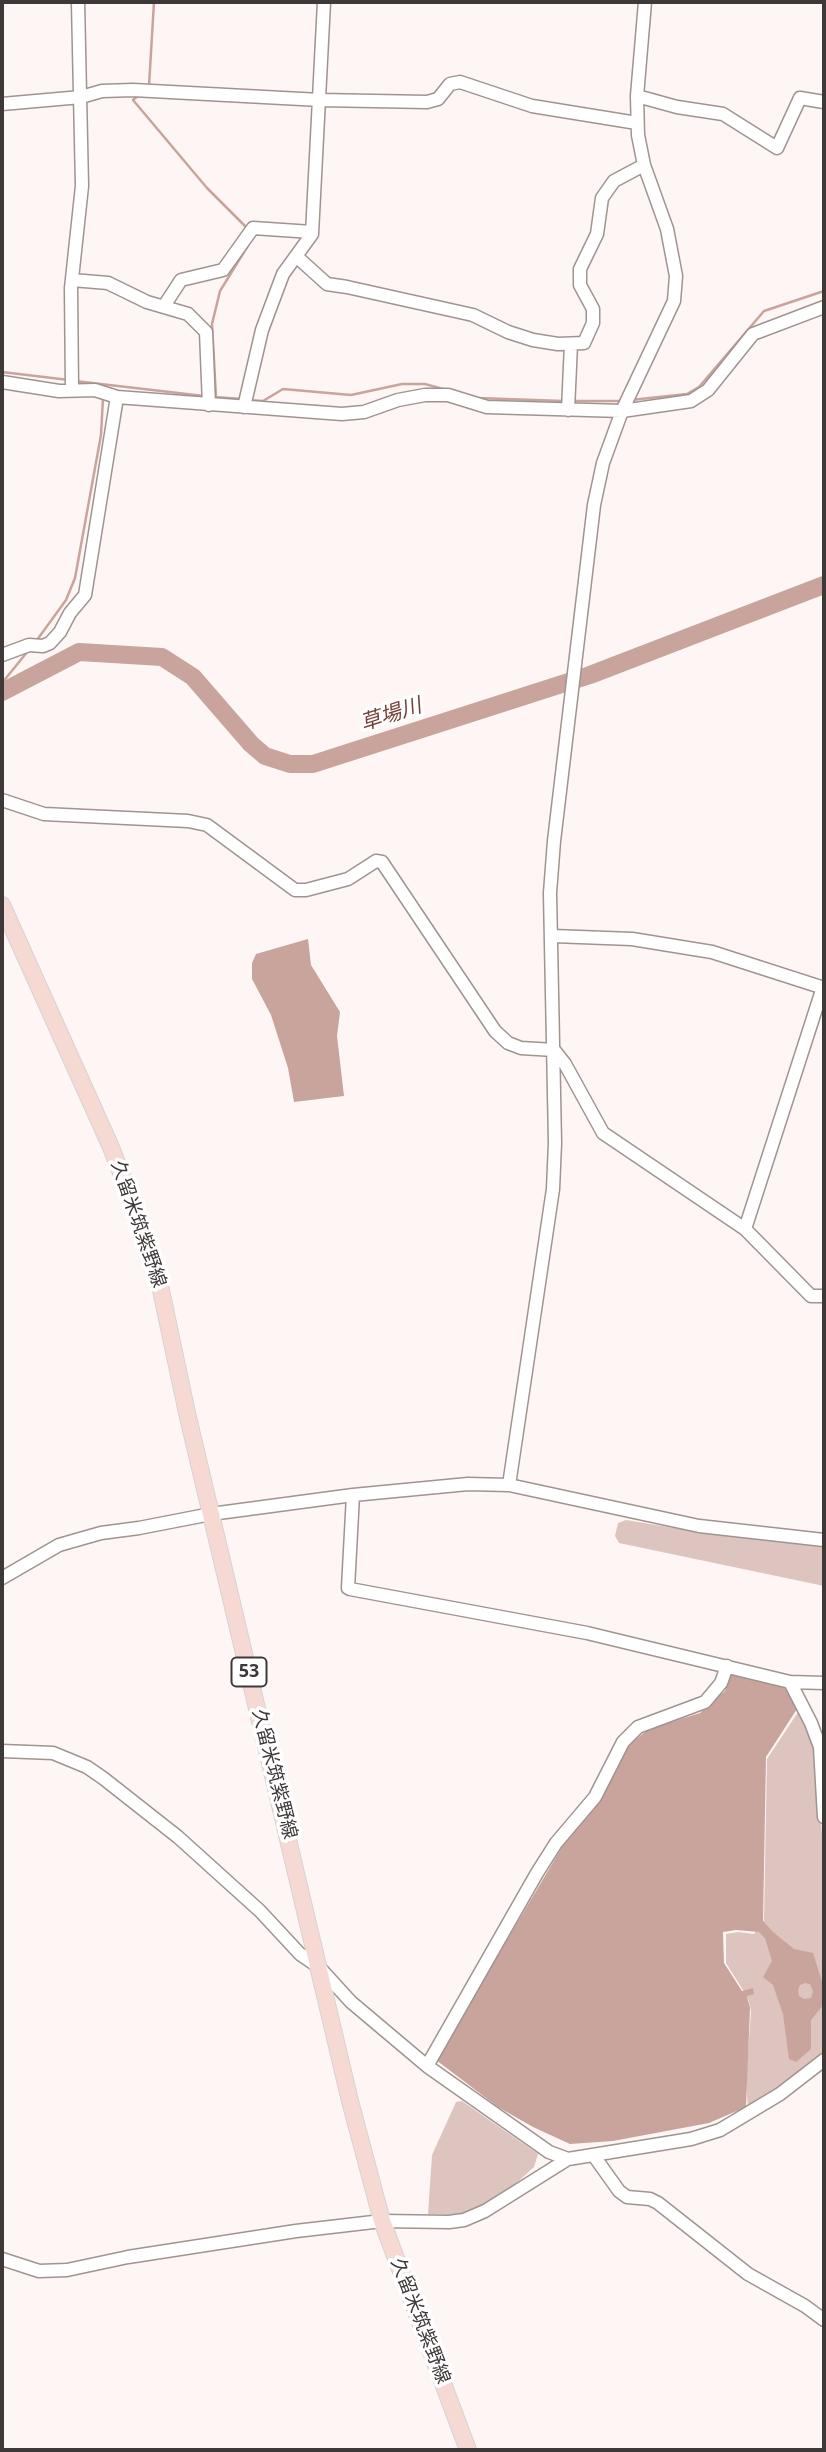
<!DOCTYPE html>
<meta charset="utf-8">
<style>
body{margin:0}
#map{position:relative;width:826px;height:2452px;overflow:hidden;background:#fdf6f4;font-family:"Open Sans",sans-serif}
canvas{display:block}
.frame{position:absolute;inset:0;border:4px solid #3e3938;pointer-events:none}
</style>
<div id="map">
<canvas width="826" height="2452"></canvas>
<div class="frame"></div>
</div>
<script>
const context = document.querySelector('canvas').getContext('2d');
context.lineJoin = 'round';
function paint(path, color) {
  context.fillStyle = color;
  context.fill(path, 'evenodd');
}
function toPath(rows) {
  const path = new Path2D();
  for (const r of rows) {
    path.moveTo(r[0], r[1]);
    for (let i = 2; i < r.length; i += 2) path.lineTo(r[i], r[i + 1]);
  }
  return path;
}
function stroke(path, color, width, dash) {
  context.strokeStyle = color;
  context.lineWidth = width;
  context.lineCap = dash ? 'butt' : 'round';
  context.setLineDash(dash || []);
  context.stroke(path);
}
function label(font, color, halo, rows, align = 'center') {
  context.font = font + ' "Open Sans","Noto Sans JP",sans-serif';
  context.lineWidth = 7;
  context.setLineDash([]);
  context.textBaseline = 'middle';
  context.strokeStyle = halo;
  context.fillStyle = color;
  for (const [text, x, y, turn = 0] of rows) {
    context.save();
    context.translate(x, y);
    context.rotate((+turn || 0) * Math.PI / 180);
    context.textAlign = isNaN(turn) ? turn : align;
    if (halo) context.strokeText(text, 0, 0);
    context.fillText(text, 0, 0);
    context.restore();
  }
}
paint(toPath([
 [626,1520,711,1534,824,1547,824,1586,619,1543,615,1536,618,1523],
 [800,1709,816,1741,824,1866,824,2054,784,2087,748,2108,746,2080,751,2011,748,1998,726,1963,726,1934,738,1932,754,1934,764,1920,767,1759],
 [462,2101,538,2154,534,2167,511,2188,480,2207,458,2215,428,2214,432,2155,456,2102]
]), '#ddc4be');
paint(toPath([
 [308,939,311,965,340,1012,337,1036,344,1096,294,1102,288,1068,271,1015,252,979,252,963,256,954],
 [731,1671,786,1685,797,1709,766,1757,763,1921,773,1932,794,1949,813,1953,824,1988,824,2004,811,2020,811,2049,796,2062,789,2059,783,2014,773,1985,763,1977,772,1961,765,1938,759,1932,736,1930,723,1932,724,1963,742,1991,753,1988,754,1994,747,1996,750,2008,746,2107,709,2123,613,2141,570,2144,533,2127,498,2107,436,2060,565,1842,613,1777,628,1745,649,1729,700,1713,725,1691],
 [805,1983,810,1984,813,1991,811,1998,804,1999,799,1996,798,1990,800,1985]
]), '#c8a49c');
stroke(toPath([
 [149,86,154,2],
 [139,95,133,100,207,188,247,228],
 [2,372,69,380],
 [75,381,204,396],
 [214,397,243,399],
 [216,397,212,324,220,291,252,239],
 [477,398,564,401],
 [249,400,263,401,283,389,351,395,402,384,425,384,443,389],
 [631,400,687,394,699,387,764,311,824,291],
 [571,401,620,401],
 [37,640,66,600,75,578,101,435,103,398],
 [2,683,28,651]
]), '#c8a49c', 2.5);
stroke(toPath([
 [2,692,79,652,162,657,193,677,251,744,265,756,290,764,313,764,590,675,824,585]
]), '#c8a49c', 18);
const minor = toPath([
 [637,96,677,107,723,114,777,148,800,98,824,102],
 [2,104,81,97,102,91,133,90,320,100,427,102,438,99,450,84,460,82,532,106,637,123],
 [296,256,327,284,347,287,473,315,508,332,533,340,558,344,584,343,593,323,593,309,580,285,580,269,597,234,602,198,614,181,644,165],
 [72,280,108,283,147,302,188,314,206,332,209,405],
 [164,306,181,280,223,270,253,228,312,232],
 [2,382,59,391,95,390,117,397,342,414,364,412,398,400,425,395,448,395,487,407,622,411,691,401,708,390,753,334,824,307],
 [72,390,71,288,82,186,78,2],
 [244,407,262,330,283,274,312,234,324,2],
 [568,410,571,344],
 [2,655,29,645,43,646,50,643,60,632,70,613,85,595,117,397],
 [2,800,44,814,188,821,207,825,295,890,306,890,348,879,376,861,382,862,495,1031,508,1043,521,1048,554,1050,565,1064,603,1133,745,1229,811,1296,824,1296],
 [553,936,632,939,712,952,824,988],
 [745,1229,823,987],
 [509,1485,553,1189,555,1143,550,893,554,841,594,505,603,463,622,411,674,301,676,276,667,229,644,165,638,135,637,96,645,2],
 [353,1495,348,1588,350,1589,587,1633,790,1682,824,1683],
 [2,1578,59,1545,101,1533,139,1528,211,1514,353,1495,468,1484,509,1485,699,1526,824,1540],
 [790,1682,811,1723,820,1747,824,1817],
 [2,1751,53,1753,87,1767,103,1778,178,1837,260,1911,300,1954,319,1967,351,2002,427,2066,549,2152,568,2159],
 [427,2066,537,1873,556,1843,595,1797,623,1742,638,1727,705,1702,721,1683,727,1666],
 [594,2156,619,2191,627,2197,650,2199,658,2203,748,2274,805,2306,824,2320],
 [2,2259,39,2271,67,2270,128,2257,296,2231,382,2221,449,2222,464,2220,485,2211,568,2159,691,2139,720,2130,780,2094,824,2060]
]);
const major = toPath([
 [2,905,110,1145,140,1221,158,1276,187,1413,350,2101,382,2221,468,2450]
]);
stroke(minor, '#9f9491', 15);
stroke(major, '#d5d3d3', 18);
stroke(minor, '#fff', 12);
stroke(major, '#f7d9d3', 16);
for (const [x, y, w] of [
 [249,1672,35]
]) {
  const box = new Path2D();
  box.roundRect(x - w / 2, y - 14.5, w, 29, 5);
  context.fillStyle = '#fff';
  context.fill(box);
  stroke(box, '#3e3938', 2);
}
label('bold 18px', '#3e3938', null, [
 ["53",249,1672]
]);
label('19px', '#3e3938', '#fff', [
 ["久留米筑紫野線",138,1224,71],
 ["久留米筑紫野線",274,1774,76],
 ["久留米筑紫野線",420,2321,69]
]);
label('italic 21px', '#744035', '#fff', [
 ["草場川",391,715,-18]
]);
</script>
